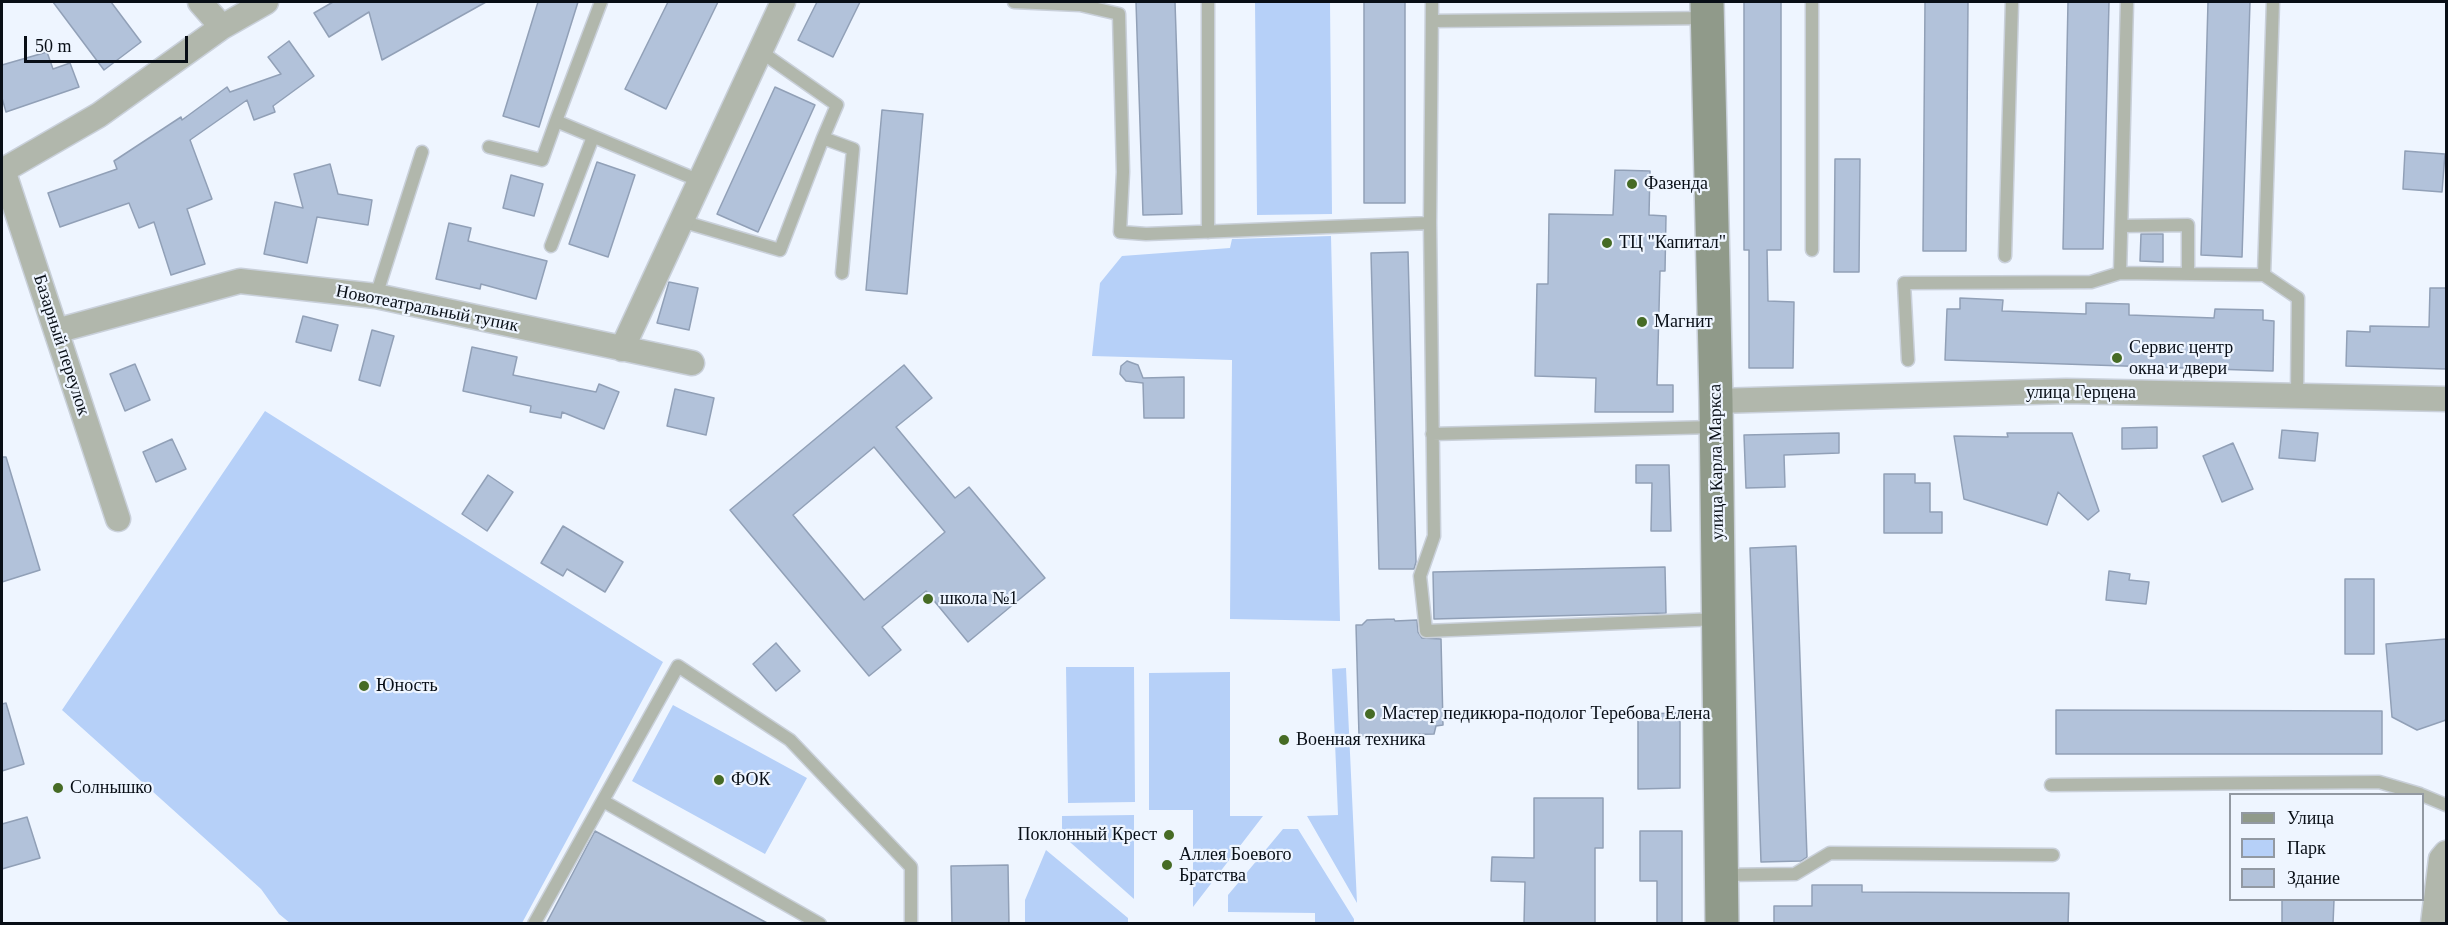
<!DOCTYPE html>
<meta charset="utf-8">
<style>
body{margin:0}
#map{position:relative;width:2448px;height:925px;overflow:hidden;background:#eef5ff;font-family:Georgia,serif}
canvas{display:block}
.frame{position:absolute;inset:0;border:3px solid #080e16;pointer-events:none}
.legend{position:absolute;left:2229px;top:793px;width:195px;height:108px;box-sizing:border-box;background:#eef5ff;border:2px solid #9299a2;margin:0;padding:8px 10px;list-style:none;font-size:18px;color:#080e16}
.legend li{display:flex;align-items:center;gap:12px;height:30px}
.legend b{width:30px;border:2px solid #9299a2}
.scale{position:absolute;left:24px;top:36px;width:164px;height:27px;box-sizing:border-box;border:3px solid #080e16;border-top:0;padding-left:8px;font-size:18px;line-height:21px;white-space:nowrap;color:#080e16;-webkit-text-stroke:4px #eef5ff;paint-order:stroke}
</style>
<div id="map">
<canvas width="2448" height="925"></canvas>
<div class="frame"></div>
<ul class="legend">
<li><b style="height:8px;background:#909a8a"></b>Улица</li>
<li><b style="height:16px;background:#b6d0f8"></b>Парк</li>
<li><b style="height:16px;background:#b2c2da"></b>Здание</li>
</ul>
<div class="scale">50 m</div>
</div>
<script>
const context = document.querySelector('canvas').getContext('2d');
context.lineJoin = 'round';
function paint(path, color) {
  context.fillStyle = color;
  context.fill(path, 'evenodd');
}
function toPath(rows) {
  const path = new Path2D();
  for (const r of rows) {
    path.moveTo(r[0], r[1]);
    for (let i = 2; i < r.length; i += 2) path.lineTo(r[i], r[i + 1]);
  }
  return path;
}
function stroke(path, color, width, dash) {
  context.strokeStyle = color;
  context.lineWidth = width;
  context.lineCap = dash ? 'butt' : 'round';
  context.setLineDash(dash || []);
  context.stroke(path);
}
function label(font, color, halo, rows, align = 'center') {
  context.font = font + ' Georgia,serif';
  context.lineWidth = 4.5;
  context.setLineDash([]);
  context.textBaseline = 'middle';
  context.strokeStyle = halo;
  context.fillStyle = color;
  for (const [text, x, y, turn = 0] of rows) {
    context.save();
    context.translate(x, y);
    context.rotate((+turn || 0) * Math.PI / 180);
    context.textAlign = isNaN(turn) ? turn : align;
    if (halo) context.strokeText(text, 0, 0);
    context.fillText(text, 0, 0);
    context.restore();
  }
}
paint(toPath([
 [1255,2,1330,2,1332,214,1257,215],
 [1331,236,1340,621,1230,619,1232,360,1092,356,1100,283,1122,256,1230,248,1232,239],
 [265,411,663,662,522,923,290,923,279,914,261,889,62,710],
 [1066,667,1134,667,1135,802,1068,803],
 [1346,668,1357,903,1307,816,1338,815,1332,669],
 [1230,672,1230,816,1263,816,1193,907,1193,810,1149,810,1149,673],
 [673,705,807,778,765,854,632,781],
 [1134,815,1134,899,1062,835,1062,816],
 [1283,829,1298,829,1354,919,1354,923,1315,923,1315,913,1228,912,1228,895],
 [1046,850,1128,918,1128,923,1025,923,1025,900]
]), '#b6d0f8');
const building = toPath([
 [53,2,111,2,141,42,104,70,53,2],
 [333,2,486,2,382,60,369,12,329,37,314,13,333,2],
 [538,2,578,2,539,127,503,116,538,2],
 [668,2,718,2,666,109,625,89,668,2],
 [817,2,860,2,833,57,798,40,817,2],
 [1136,2,1175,2,1182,214,1143,215,1136,2],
 [1364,2,1405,2,1405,203,1364,203,1364,2],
 [1744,2,1781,2,1781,250,1767,250,1768,301,1794,302,1793,368,1749,368,1749,250,1744,250,1744,2],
 [1925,2,1968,2,1966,251,1923,251,1925,2],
 [2068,2,2109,2,2103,249,2063,249,2068,2],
 [2208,2,2250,2,2242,257,2201,255,2208,2],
 [289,41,314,76,273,106,275,112,254,120,247,100,190,140,212,199,187,209,205,264,171,275,154,222,139,228,129,203,60,227,48,193,117,169,114,161,181,117,182,120,227,87,230,92,281,74,268,57,289,41],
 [47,52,53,69,70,63,79,87,6,112,2,98,2,65,47,52],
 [775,87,815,105,758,232,717,214,775,87],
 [882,110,923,114,907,294,866,290,882,110],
 [2405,151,2445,154,2442,192,2403,189,2405,151],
 [1835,159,1860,159,1859,272,1834,272,1835,159],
 [597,162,635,175,608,257,569,244,597,162],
 [330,164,338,194,372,200,368,225,317,217,307,263,264,254,275,202,303,208,294,174,330,164],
 [1615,170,1650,171,1649,215,1666,216,1665,271,1660,271,1657,385,1673,385,1673,412,1595,412,1596,378,1535,376,1537,284,1548,284,1549,214,1613,215,1615,170],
 [511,175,543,184,534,216,503,208,511,175],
 [449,223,471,228,468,241,547,261,536,299,481,284,480,289,436,279,449,223],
 [2141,234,2163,234,2163,262,2140,261,2141,234],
 [1408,252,1416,562,1414,569,1379,569,1371,253,1408,252],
 [669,282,698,288,689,330,657,323,669,282],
 [2430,288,2446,288,2446,369,2346,366,2347,331,2370,332,2370,326,2429,327,2430,288],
 [1960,298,2003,300,2002,311,2086,314,2086,303,2129,304,2129,315,2214,318,2215,309,2263,310,2263,320,2274,321,2273,371,1945,360,1947,309,1960,309,1960,298],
 [303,316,338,325,331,351,296,342,303,316],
 [372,330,394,336,380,386,359,380,372,330],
 [472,347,517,357,513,375,596,392,599,384,619,392,604,429,562,412,561,418,530,412,531,406,463,391,472,347],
 [1127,361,1138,365,1143,378,1184,377,1184,418,1144,418,1143,383,1126,381,1120,374,1121,366,1127,361],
 [135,364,150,400,125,411,110,374,135,364],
 [904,365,932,398,896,427,955,498,969,487,1045,578,968,642,926,591,882,627,901,650,869,676,730,510,904,365],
 [874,447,945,532,864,600,793,515,874,447],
 [675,389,714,398,706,435,667,426,675,389],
 [2157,427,2157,448,2122,449,2122,428,2157,427],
 [2282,430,2318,433,2315,461,2279,458,2282,430],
 [1839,433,1839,453,1784,455,1785,487,1746,488,1744,435,1839,433],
 [2007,433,2072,433,2099,511,2088,520,2058,492,2047,525,1964,499,1954,436,2008,437,2007,433],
 [172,439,186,469,156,482,143,452,172,439],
 [2233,443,2253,489,2222,502,2203,456,2233,443],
 [2,457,6,457,40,570,2,582,2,457],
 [1636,465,1669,465,1671,531,1651,531,1652,483,1636,483,1636,465],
 [1884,474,1915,474,1915,483,1930,483,1930,512,1942,512,1942,533,1884,533,1884,474],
 [488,475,513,492,487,531,462,514,488,475],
 [563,526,623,562,605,592,567,569,563,576,541,563,563,526],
 [1796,546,1807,857,1801,861,1761,862,1750,548,1796,546],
 [1665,567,1666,613,1434,619,1433,572,1665,567],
 [2109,571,2130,574,2129,580,2149,582,2146,604,2106,600,2109,571],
 [2345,579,2374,579,2374,654,2345,654,2345,579],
 [1394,619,1395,621,1417,620,1418,632,1422,638,1441,639,1443,725,1436,726,1434,734,1359,736,1356,625,1362,625,1367,620,1394,619],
 [2446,639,2446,720,2417,730,2392,717,2386,644,2446,639],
 [776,643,800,671,776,691,753,664,776,643],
 [6,703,24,764,2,771,2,704,6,703],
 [2056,710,2382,711,2382,754,2056,754,2056,710],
 [1680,713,1680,788,1638,789,1638,714,1680,713],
 [1534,798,1603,798,1603,848,1595,848,1595,924,1524,924,1525,882,1491,881,1492,857,1534,858,1534,798],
 [27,817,40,858,2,869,2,824,27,817],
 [595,831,769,924,546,924,595,831],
 [1640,831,1682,831,1682,924,1657,924,1657,881,1640,881,1640,831],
 [1008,865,1009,924,952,924,951,866,1008,865],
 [1812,885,1862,885,1862,892,2069,893,2068,924,1774,924,1774,906,1812,906,1812,885],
 [2282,900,2334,900,2333,924,2282,924,2282,900]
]);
paint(building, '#b2c2da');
stroke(building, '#91a0b7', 1.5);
const lane = toPath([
 [601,2,556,121,700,181],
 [1014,2,1080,5,1119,14,1123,172,1120,232,1146,234,1430,223],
 [1432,2,1430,223,1434,536,1420,576,1426,631,1719,619],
 [2127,2,2120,273,2264,275,2273,2],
 [1433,21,1708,18],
 [760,51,837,105,823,138],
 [489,147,542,160,556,121],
 [681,221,780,250,823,138,853,149,842,273],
 [2122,226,2188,225,2188,274],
 [1208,232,1208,2],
 [551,246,593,137],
 [1812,250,1812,2],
 [2005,256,2012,2],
 [2264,275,2298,298,2297,396],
 [376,296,422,152],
 [1908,360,1904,283,2091,282,2120,273],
 [1432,434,1715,427],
 [2051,785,2379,782,2420,794],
 [2422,795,2446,805],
 [603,801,820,924],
 [1723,875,1795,874,1830,853,2053,855],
 [534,924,678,666,790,740,911,867,911,924]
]);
const street = toPath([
 [200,2,222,27],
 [3,170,118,519],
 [2,171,99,115,222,27,266,2],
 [56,331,240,281,376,296,692,363],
 [622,349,783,2],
 [1716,401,2066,391,2446,399],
 [2433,924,2441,859,2446,853]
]);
const secondary = toPath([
 [1707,2,1716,401,1722,924]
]);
stroke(lane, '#c9d0da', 15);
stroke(street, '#c9d0da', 27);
stroke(secondary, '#c9d0da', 36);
stroke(lane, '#b1b7ac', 12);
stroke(street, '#b1b7ac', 24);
stroke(secondary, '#909a8a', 33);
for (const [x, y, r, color] of [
 [1632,184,6,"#466b25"],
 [1607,243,6,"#466b25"],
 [1642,322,6,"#466b25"],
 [2117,358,6,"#466b25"],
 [928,599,6,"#466b25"],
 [364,686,6,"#466b25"],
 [1370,714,6,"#466b25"],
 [1284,740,6,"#466b25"],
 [719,780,6,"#466b25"],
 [58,788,6,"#466b25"],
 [1169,835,6,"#466b25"],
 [1167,865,6,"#466b25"]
]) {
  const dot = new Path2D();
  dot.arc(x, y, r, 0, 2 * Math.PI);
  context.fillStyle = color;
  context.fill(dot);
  stroke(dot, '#eef5ff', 2);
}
label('18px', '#080e16', '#eef5ff', [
 ["Фазенда",1644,184],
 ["ТЦ \"Капитал\"",1619,243],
 ["Магнит",1654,322],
 ["Сервис центр",2129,348],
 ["окна и двери",2129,369],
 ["школа №1",940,599],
 ["Юность",376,686],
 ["Мастер педикюра-подолог Теребова Елена",1382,714],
 ["Военная техника",1296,740],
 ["ФОК",731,780],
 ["Солнышко",70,788],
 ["Поклонный Крест",1157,835,"right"],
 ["Аллея Боевого",1179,855],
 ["Братства",1179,876]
], 'left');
label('18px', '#080e16', '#eef5ff', [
 ["Новотеатральный тупик",427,309,11],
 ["Базарный переулок",61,345,72],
 ["улица Герцена",2081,393],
 ["улица Карла Маркса",1717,462,-91]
]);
</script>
